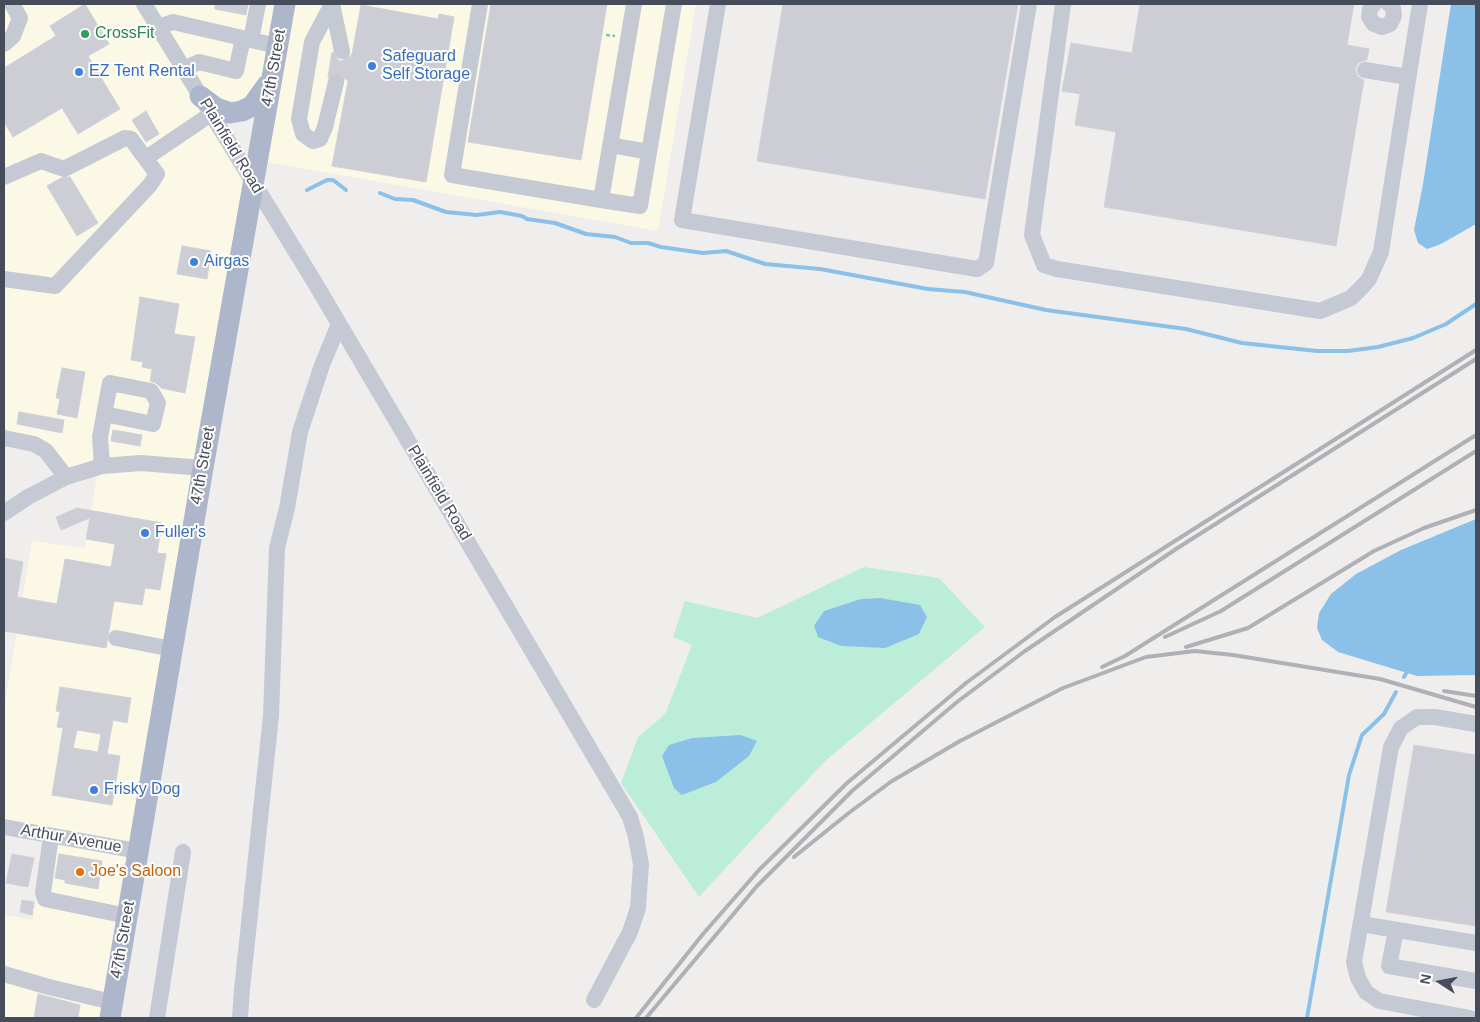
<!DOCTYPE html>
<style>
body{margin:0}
#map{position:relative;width:1480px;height:1022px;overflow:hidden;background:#f0eeed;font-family:Arial,sans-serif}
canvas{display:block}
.frame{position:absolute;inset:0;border:5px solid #464c5a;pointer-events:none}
.north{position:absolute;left:1415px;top:957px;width:50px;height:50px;-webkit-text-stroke:4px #fff;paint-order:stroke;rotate:281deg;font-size:14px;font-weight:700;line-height:20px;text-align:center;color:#464c5a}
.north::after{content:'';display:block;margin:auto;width:18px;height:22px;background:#464c5a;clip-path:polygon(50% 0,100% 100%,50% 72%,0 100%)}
</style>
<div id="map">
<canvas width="1480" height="1022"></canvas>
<div class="frame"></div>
<div class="north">N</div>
</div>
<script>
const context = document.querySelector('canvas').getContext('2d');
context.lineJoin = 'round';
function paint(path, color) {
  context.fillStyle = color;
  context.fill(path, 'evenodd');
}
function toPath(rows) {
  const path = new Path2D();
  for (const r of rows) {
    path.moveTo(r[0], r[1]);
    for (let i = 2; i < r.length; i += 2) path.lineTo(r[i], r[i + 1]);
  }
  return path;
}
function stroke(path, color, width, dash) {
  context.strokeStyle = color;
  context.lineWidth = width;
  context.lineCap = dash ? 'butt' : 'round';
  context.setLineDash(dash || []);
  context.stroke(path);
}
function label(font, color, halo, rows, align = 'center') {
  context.font = font + ' Arial,sans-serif';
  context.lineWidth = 4;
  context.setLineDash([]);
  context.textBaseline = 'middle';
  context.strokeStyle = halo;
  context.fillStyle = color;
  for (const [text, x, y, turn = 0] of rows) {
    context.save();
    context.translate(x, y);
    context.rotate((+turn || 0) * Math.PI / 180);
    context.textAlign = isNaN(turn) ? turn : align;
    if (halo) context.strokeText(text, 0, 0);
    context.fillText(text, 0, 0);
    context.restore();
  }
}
paint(toPath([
 [4,4,137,4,248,186,200,464,67,473,4,433],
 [149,4,278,4,266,73,246,100,219,102,203,92],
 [289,4,696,4,658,231,261,161],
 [98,470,198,472,134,846,4,824,4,710,32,541,85,548],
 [47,837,133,854,105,1018,4,1018,4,915,33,920]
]), '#fbf9e6');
paint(toPath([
 [864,567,939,578,985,627,824,762,699,897,621,783,638,737,665,714,692,645,673,637,685,601,757,618]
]), '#bcedd9');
paint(toPath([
 [1451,4,1476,4,1476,224,1441,244,1427,249,1418,243,1414,230,1423,184],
 [1476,519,1476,675,1417,676,1338,652,1322,640,1317,628,1319,613,1331,594,1356,574,1401,550],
 [880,598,920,605,927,617,919,634,885,648,841,646,818,637,814,626,824,611,861,599],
 [741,735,757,741,749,756,716,782,682,795,674,788,662,756,669,745,692,738]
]), '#8bc1e8');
stroke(toPath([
 [307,190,327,180,333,180,346,190],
 [380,193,395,199,413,200,446,212,477,215,500,212,522,216,527,219,555,223,586,234,615,237,631,243,648,243,661,247,703,253,726,251,765,264,820,269,928,289,965,292,1046,310,1186,329,1242,343,1317,351,1348,351,1378,347,1413,338,1446,324,1476,304],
 [1404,677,1407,672],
 [1307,1018,1349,775,1362,735,1384,714,1396,692]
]), '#8bc1e8', 4);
const building = toPath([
 [85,4,109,44,88,56,120,109,78,134,62,108,13,137,4,122,4,68,56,36,50,26,85,4],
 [215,4,248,4,246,15,215,9,215,4],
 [491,4,607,4,581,160,468,142,491,4],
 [783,4,1018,4,985,199,757,161,783,4],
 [1140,4,1354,4,1347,45,1369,49,1367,60,1358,63,1355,69,1358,77,1364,80,1336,246,1104,207,1116,132,1075,125,1080,94,1062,91,1071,43,1132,53,1140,4],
 [361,5,438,19,439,14,454,17,426,182,332,166,348,81,338,72,328,77,332,52,339,61,348,59,352,54,361,5],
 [146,111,159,134,146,142,132,120,146,111],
 [70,177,98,223,77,236,47,186,61,178,70,177],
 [182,246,211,251,207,279,177,274,182,246],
 [140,297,179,304,174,334,195,337,185,393,161,388,156,383,150,381,152,369,142,367,143,362,131,360,140,297],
 [62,368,85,372,77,418,57,414,60,399,56,398,62,368],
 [19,412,64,420,62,433,17,424,19,412],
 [113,430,142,435,140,446,111,441,113,430],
 [77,508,162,523,157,553,166,554,160,590,145,588,142,605,114,601,106,648,4,631,4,558,23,562,17,597,57,604,65,559,111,567,115,544,86,539,90,518,61,530,56,517,77,508],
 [60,687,131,698,127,723,113,720,107,754,120,756,112,805,52,795,63,728,57,727,60,712,56,711,60,687],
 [77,730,101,734,98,752,73,748,77,730],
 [1414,745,1476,755,1476,926,1386,912,1414,745],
 [12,854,34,858,28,887,6,883,12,854],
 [59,854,102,861,98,889,65,883,65,880,55,878,59,854],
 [22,900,34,902,32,915,20,912,22,900],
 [38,994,80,1005,78,1018,34,1018,38,994]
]);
paint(building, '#cdced5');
stroke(building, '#d1d2d9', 1);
stroke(toPath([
 [336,82,342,51]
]), '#ceced0', 16, [16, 8]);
stroke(toPath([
 [606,35,615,36]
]), '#76c9b2', 2.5, [4, 2.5]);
stroke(toPath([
 [144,4,315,283,630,817,636,837,641,864,638,908,630,932,594,1000],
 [332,4,312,42,299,119,303,134,313,141,320,139,325,127,336,82],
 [332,4,342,51],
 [480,4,452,175,601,200],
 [634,4,601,200,640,206,674,4],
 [718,4,682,220,977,269,986,263,1029,4],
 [1063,4,1032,235,1044,265,1057,269,1320,311,1351,298,1362,287,1369,279,1381,252,1420,4],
 [1374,4,1370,9,1369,17,1374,24,1382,27,1390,24,1394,16,1393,8,1389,4],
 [158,27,173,22,277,46],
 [251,40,258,4],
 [4,44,13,36,20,18,12,4],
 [184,69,199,62,236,71,243,38],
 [1365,70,1408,77],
 [610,145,649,152],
 [146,158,211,114],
 [4,177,41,161,64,169,125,138,131,139,157,174,150,185,55,286,4,279],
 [4,438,34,444,46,451,66,477],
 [102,466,100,437,110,383,151,391,158,403,153,424,104,414],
 [4,513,28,497,66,477,102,466,141,463,203,468],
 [116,638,172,649],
 [4,827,138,851],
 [51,836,43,893,45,899,127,916],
 [1361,924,1476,943],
 [1396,930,1389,966,1476,981],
 [4,974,49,987,112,1002],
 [157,1018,183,852],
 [240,1018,242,989,271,716,277,548,287,508,300,432,322,365,339,324],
 [1470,1018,1379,1001,1366,992,1358,978,1354,962,1391,747,1401,728,1417,717,1435,717,1476,724]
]), '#c4c9d4', 16);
stroke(toPath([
 [200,96,216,108,230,113,242,111,252,106,268,84],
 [110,1018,203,468,285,4]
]), '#adb6cb', 21);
stroke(toPath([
 [1165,637,1221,611,1476,451],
 [1186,647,1248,628,1374,551,1424,528,1476,510],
 [1102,667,1125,656,1476,435],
 [1444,691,1476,696],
 [794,857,850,812,892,781,960,741,1063,688,1146,657,1195,651,1233,655,1380,679,1476,707],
 [636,1018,703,934,759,870,847,783,966,683,1055,617,1476,350],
 [646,1018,757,886,852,791,957,702,1025,651,1176,549,1476,359]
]), '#afb1b7', 4);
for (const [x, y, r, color] of [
 [85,34,5,"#2e9e5b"],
 [372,66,5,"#3f7fe0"],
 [79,72,5,"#3f7fe0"],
 [194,262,5,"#3f7fe0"],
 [145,533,5,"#3f7fe0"],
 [94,790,5,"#3f7fe0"],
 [80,872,5,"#e8710a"]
]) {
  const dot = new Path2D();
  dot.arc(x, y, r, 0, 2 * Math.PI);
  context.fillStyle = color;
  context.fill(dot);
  stroke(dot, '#fff', 2);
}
label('16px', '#27864d', '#fff', [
 ["CrossFit",95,34]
], 'left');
label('16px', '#366cbe', '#fff', [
 ["Safeguard",382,57],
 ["Self Storage",382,75],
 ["EZ Tent Rental",89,72],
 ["Airgas",204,262],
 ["Fuller's",155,533],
 ["Frisky Dog",104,790]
], 'left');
label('16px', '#464c5a', '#fff', [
 ["47th Street",274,68,-80],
 ["Plainfield Road",231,146,59],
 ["47th Street",203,466,-80],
 ["Plainfield Road",439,493,59],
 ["Arthur Avenue",71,839,10],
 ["47th Street",123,940,-80]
]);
label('16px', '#c56008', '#fff', [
 ["Joe's Saloon",90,872]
], 'left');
</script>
